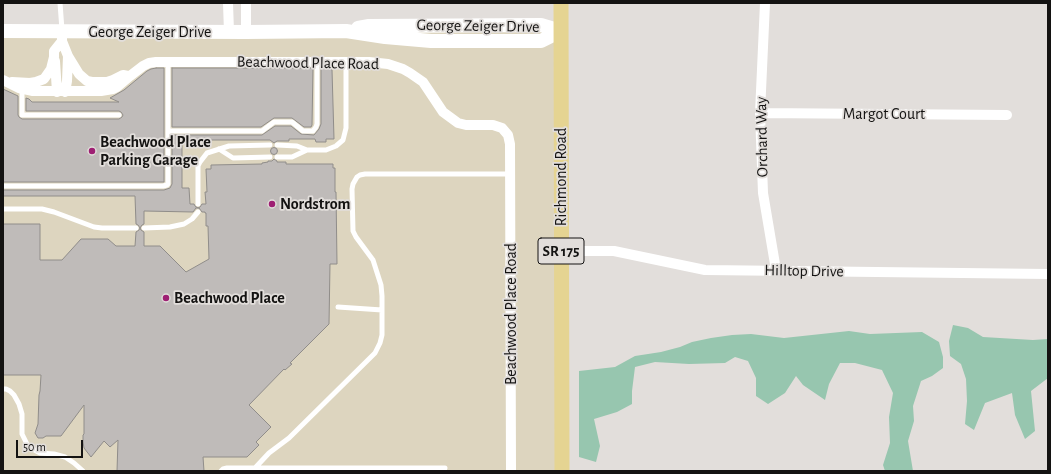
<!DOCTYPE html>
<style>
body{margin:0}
#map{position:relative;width:1051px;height:474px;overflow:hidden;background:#e2dedb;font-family:"Alegreya Sans",sans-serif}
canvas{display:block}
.frame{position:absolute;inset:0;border:4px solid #141312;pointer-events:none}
.scale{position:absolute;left:16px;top:440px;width:67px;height:18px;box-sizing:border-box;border:2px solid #141312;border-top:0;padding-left:5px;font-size:12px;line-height:14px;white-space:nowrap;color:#141312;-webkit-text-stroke:3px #e2dedb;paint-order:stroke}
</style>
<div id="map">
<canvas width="1051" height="474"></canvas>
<div class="frame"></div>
<div class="scale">50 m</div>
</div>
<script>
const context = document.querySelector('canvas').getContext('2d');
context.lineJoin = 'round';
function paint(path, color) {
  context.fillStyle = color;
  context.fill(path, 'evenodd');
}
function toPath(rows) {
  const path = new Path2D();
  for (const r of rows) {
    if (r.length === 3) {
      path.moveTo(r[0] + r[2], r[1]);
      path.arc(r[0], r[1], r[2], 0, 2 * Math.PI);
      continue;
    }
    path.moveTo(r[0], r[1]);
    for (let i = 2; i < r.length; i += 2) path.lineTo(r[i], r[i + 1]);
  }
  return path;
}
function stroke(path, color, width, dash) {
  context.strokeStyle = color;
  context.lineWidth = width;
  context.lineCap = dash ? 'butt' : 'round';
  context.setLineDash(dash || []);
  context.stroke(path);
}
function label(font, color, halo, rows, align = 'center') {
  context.font = font + ' "Alegreya Sans",sans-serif';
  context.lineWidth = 3.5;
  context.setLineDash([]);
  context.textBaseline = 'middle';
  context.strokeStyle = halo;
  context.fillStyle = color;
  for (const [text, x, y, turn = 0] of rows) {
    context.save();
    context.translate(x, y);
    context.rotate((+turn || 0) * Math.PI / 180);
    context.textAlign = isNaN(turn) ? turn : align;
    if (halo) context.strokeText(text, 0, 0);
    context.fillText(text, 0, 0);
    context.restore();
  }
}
paint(toPath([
 [3,31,561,31,562,471,3,471]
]), '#ddd5bf');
paint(toPath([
 [953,325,968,328,983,337,1033,340,1048,339,1048,378,1031,391,1035,431,1025,439,1015,415,1012,393,985,403,974,430,965,424,967,401,966,379,961,364,950,356,949,341],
 [849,331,870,334,922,332,939,342,943,357,943,368,932,376,921,381,913,406,914,421,908,441,913,471,885,471,883,465,890,443,889,417,893,393,882,370,855,363,840,363,829,384,825,400,803,385,796,376,785,393,768,404,756,396,756,378,748,361,735,357,725,363,689,364,655,362,635,367,632,391,632,404,617,412,594,419,600,446,596,462,579,457,579,371,615,367,635,356,661,352,680,347,692,342,711,338,732,335,751,334,784,338]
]), '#97c6af');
const building = toPath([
 [156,68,164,68,164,182,3,182,3,89,18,96,18,115,19,117,22,119,119,119,122,117,123,115,121,112,119,111,26,111,26,98,29,99,32,102,119,102,110,98,124,90,147,71,151,69,156,68],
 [172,68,313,68,312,125,311,127,304,127,292,118,274,118,261,127,172,127,172,68],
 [321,68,329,68,332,70,334,139,326,139,326,142,316,142,315,139,289,139,289,141,277,141,274,143,270,140,182,140,182,188,189,188,190,204,194,204,195,206,198,208,200,207,202,204,206,204,205,192,207,192,206,169,211,169,211,165,262,164,262,163,268,162,268,161,272,161,274,159,277,161,277,162,286,162,286,164,333,164,333,168,335,168,335,192,336,192,337,264,330,264,329,324,290,363,292,364,285,370,284,369,249,405,271,427,256,442,259,445,247,457,203,457,204,471,117,471,118,440,110,447,104,441,91,457,84,448,83,442,83,435,84,434,84,405,61,436,46,436,43,438,38,438,35,433,38,424,39,395,40,391,41,375,3,375,3,224,40,224,40,260,62,260,81,239,108,239,116,246,135,246,136,232,139,230,140,228,138,225,136,224,135,196,3,196,3,190,164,190,170,188,172,184,172,135,262,135,275,126,291,126,301,134,314,135,319,129,321,124,321,68],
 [196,208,199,208,202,212,205,212,205,213,206,213,206,226,208,226,209,259,186,272,160,246,144,246,144,232,141,230,140,228,142,225,144,224,144,211,193,212,196,208],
 [274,151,3.5]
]);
paint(building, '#bfbbb9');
stroke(building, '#908d8a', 1);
stroke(toPath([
 [60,3,62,30],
 [22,89,22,115,119,115],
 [168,131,262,131,274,122,292,122,303,131,313,131,316,127,317,124,317,61],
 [277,145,297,146,307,150,326,150,336,146,343,140,346,128,346,62],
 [219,149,233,158,270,157],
 [277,157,292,157,307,150],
 [3,186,163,186,167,185,168,184,168,62],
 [198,204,198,166,200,162,207,153,229,146,270,145],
 [3,209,42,209,54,212,94,227,102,228,136,228],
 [144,228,170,227,184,224,192,219,198,212],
 [338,307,382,310],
 [3,389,6,389,10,391,14,395,19,404,22,414,22,434,27,444,31,448,40,453,54,454,65,457,74,463,83,471],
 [445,468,255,468,269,453,289,438,375,353,380,343,382,335,382,296,381,285,373,260,356,237,353,231,352,189,353,184,357,177,360,175,365,174,510,174],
 [221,471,223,469,227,468,255,468]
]), '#fff', 5);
stroke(toPath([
 [228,3,229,32],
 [246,3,246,32],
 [765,3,760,113,763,193,776,270],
 [62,35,62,41,68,56,67,81,65,92],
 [68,56,79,74,87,81,92,82,107,82,113,80,123,75,128,76],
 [55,61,57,92],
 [3,80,19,88,33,91,101,91,113,89,117,87,130,76,143,66,149,63,156,62,369,62,388,64,403,69,410,73,423,82,443,112,458,123,466,125,493,125,502,128,508,135,510,144,511,471],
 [12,82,30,83,36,82,44,79,51,69,54,57,54,51,62,41],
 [760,113,1007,115],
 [561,251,614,251,705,270,1048,274]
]), '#fff', 10);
stroke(toPath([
 [358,28,369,26,541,25,561,31],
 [3,31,246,32,346,31,385,37,431,41,541,41,561,31]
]), '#fff', 14);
stroke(toPath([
 [561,3,562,471]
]), '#e5d492', 15);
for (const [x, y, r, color] of [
 [92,151,4,"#9e1f73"],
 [272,204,4,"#9e1f73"],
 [166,298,4,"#9e1f73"]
]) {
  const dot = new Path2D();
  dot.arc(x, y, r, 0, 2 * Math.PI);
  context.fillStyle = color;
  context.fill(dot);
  stroke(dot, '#e2dedb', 1.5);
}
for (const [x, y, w] of [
 [561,251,46]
]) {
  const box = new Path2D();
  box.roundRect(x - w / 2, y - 13, w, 26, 3);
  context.fillStyle = '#e2dedb';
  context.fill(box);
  stroke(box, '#141312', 1);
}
label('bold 15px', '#141312', null, [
 ["SR 175",561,251]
]);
label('16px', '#141312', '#e2dedb', [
 ["George Zeiger Drive",478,26,1],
 ["George Zeiger Drive",150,32],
 ["Beachwood Place Road",308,63,1],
 ["Margot Court",884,114],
 ["Orchard Way",762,137,-91],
 ["Richmond Road",561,177,-90],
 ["Hilltop Drive",804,271,1],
 ["Beachwood Place Road",511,314,-90]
]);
label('bold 16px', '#141312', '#e2dedb', [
 ["Beachwood Place",100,142],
 ["Parking Garage",100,160],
 ["Nordstrom",280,204],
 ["Beachwood Place",174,298]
], 'left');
</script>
